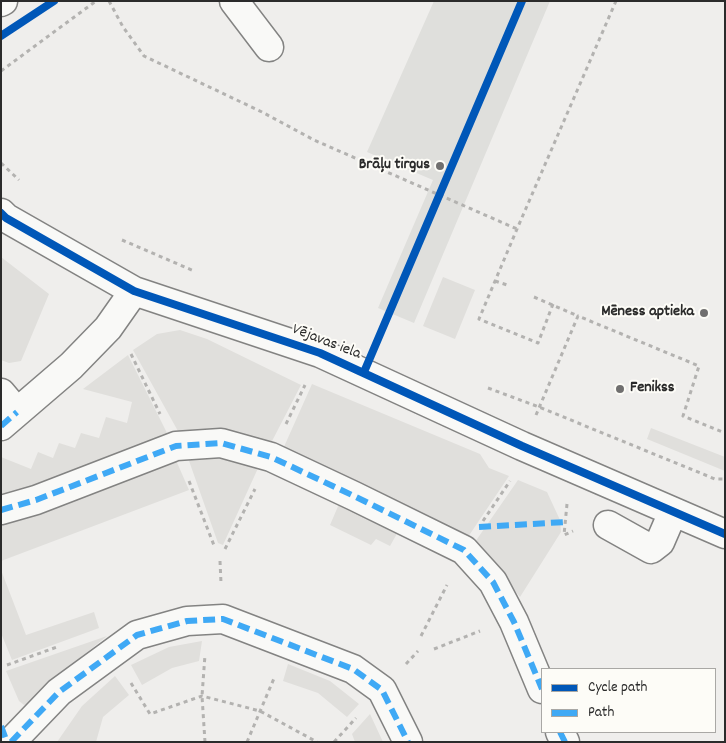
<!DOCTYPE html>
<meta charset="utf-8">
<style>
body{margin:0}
#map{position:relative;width:726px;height:743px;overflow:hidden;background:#efeeec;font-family:Dekko,sans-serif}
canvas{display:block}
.frame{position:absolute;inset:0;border:2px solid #2b2b2b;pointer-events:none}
.legend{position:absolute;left:541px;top:668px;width:175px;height:65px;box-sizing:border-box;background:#fdfcf7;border:1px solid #a9a8a5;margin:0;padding:6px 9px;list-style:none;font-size:15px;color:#2b2b2b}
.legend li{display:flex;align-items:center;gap:10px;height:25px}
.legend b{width:25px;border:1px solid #a9a8a5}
</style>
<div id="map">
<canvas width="726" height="743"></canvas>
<div class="frame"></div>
<ul class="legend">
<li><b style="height:6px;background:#0057b8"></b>Cycle path</li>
<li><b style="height:6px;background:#3fa9f5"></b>Path</li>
</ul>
</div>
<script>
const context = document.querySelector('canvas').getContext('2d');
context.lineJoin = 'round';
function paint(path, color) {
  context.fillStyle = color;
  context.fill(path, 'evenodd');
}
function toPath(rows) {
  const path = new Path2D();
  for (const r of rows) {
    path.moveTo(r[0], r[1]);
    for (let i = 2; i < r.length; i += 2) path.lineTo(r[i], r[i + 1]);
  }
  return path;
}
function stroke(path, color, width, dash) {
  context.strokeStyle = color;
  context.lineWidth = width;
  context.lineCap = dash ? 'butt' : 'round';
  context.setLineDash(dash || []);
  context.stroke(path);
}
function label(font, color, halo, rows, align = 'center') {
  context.font = font + ' Dekko,sans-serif';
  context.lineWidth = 4;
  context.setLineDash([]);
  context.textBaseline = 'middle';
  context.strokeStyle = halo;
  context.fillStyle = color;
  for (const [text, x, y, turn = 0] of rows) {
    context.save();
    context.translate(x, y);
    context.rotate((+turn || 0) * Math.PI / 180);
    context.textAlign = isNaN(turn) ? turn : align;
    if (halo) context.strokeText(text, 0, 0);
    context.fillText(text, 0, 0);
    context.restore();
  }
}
paint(toPath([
 [434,1,550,1,414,323,378,308,433,180,367,152]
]), '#dfdfdc');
paint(toPath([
 [1,257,49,294,21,361,9,363,1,360],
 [443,277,475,290,455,339,423,326],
 [180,330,207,339,301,385,270,445,238,433,179,433,133,350,157,334],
 [128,355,169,437,1,501,1,457,31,469,38,452,53,458,59,443,75,448,81,433,99,438,106,417,127,423,132,402,83,389],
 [312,384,480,454,489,468,509,476,468,537,283,449],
 [651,428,725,457,725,471,647,439],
 [209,456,241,460,259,466,223,545,218,543,188,458],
 [175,458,189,490,1,561,1,525,159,461],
 [518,480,547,492,560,520,561,532,520,597,475,542],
 [339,504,399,530,390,546,376,539,371,545,330,525],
 [1,570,26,635,94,612,99,628,12,660,1,633],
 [107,636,59,675,33,702,24,705,19,701,6,671],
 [202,641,199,661,172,668,142,685,131,665,169,647],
 [288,664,330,681,359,704,347,717,318,693,283,681],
 [115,676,129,695,103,717,96,742,57,742,82,706],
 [370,714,383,742,355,742,352,734]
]), '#e0dfdc');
const minor = toPath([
 [234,1,269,47],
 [1,213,6,218,134,291,320,353,522,446,725,534],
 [1,393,17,412],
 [1,426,71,366,108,328,134,291],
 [1,510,36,500,176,446,221,443,271,457,354,496,464,550,493,582,514,622,542,689],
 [608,525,651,549,660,542,673,512],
 [560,732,565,742],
 [11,742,59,692,137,635,187,621,223,619,353,669,382,690,408,742]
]);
const major = toPath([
 [1,2,3,1]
]);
stroke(minor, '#838382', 31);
stroke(major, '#838382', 31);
stroke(toPath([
 [109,1,123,27,144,56,262,112,314,140,517,229],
 [1,71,96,1],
 [1,163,19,180],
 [122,240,194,271],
 [495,281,510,286],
 [534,297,578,316],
 [553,304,538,343,479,319,517,229,616,1],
 [131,354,160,414],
 [488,388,539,407,715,479,725,479],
 [536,415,578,316,699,366,683,416,725,433],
 [286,424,305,385],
 [189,481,215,548],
 [567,504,564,535,573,531],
 [483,521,510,481],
 [225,549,255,489],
 [220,561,221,583],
 [421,636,447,585],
 [434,649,480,631],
 [406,664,418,651],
 [7,665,57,647],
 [131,683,150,714,202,696,260,711,317,742],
 [205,742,202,696,205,655],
 [247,742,275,676],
 [334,742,356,718]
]), '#b3b2b0', 3, [4, 4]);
stroke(minor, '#f9f9f7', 28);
stroke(major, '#f9f9f7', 28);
stroke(toPath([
 [1,426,17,412],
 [1,510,36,500,176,446,221,443,271,457,354,496,464,550,493,582,514,622,542,689],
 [479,527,566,522],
 [1,726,7,742],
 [560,732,565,742],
 [11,742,59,692,137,635,187,621,223,619,353,669,382,690,408,742]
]), '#3fa9f5', 6, [12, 6]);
stroke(toPath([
 [1,36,54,1],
 [1,213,6,218,134,291,320,353,522,446,725,534],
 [364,372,522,1]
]), '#0057b8', 8);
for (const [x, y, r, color] of [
 [440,166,5,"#706f6f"],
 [704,313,5,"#706f6f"],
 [620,389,5,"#706f6f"]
]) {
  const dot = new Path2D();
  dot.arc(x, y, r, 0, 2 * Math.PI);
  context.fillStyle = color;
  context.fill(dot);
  stroke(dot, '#fdfcf7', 2);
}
label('bold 16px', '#2b2b2b', '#fdfcf7', [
 ["Brāļu tirgus",430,166],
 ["Mēness aptieka",694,313],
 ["Fenikss",630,389,"left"]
], 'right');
label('16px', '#2b2b2b', '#fdfcf7', [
 ["Vējavas iela",326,343,21]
]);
</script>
